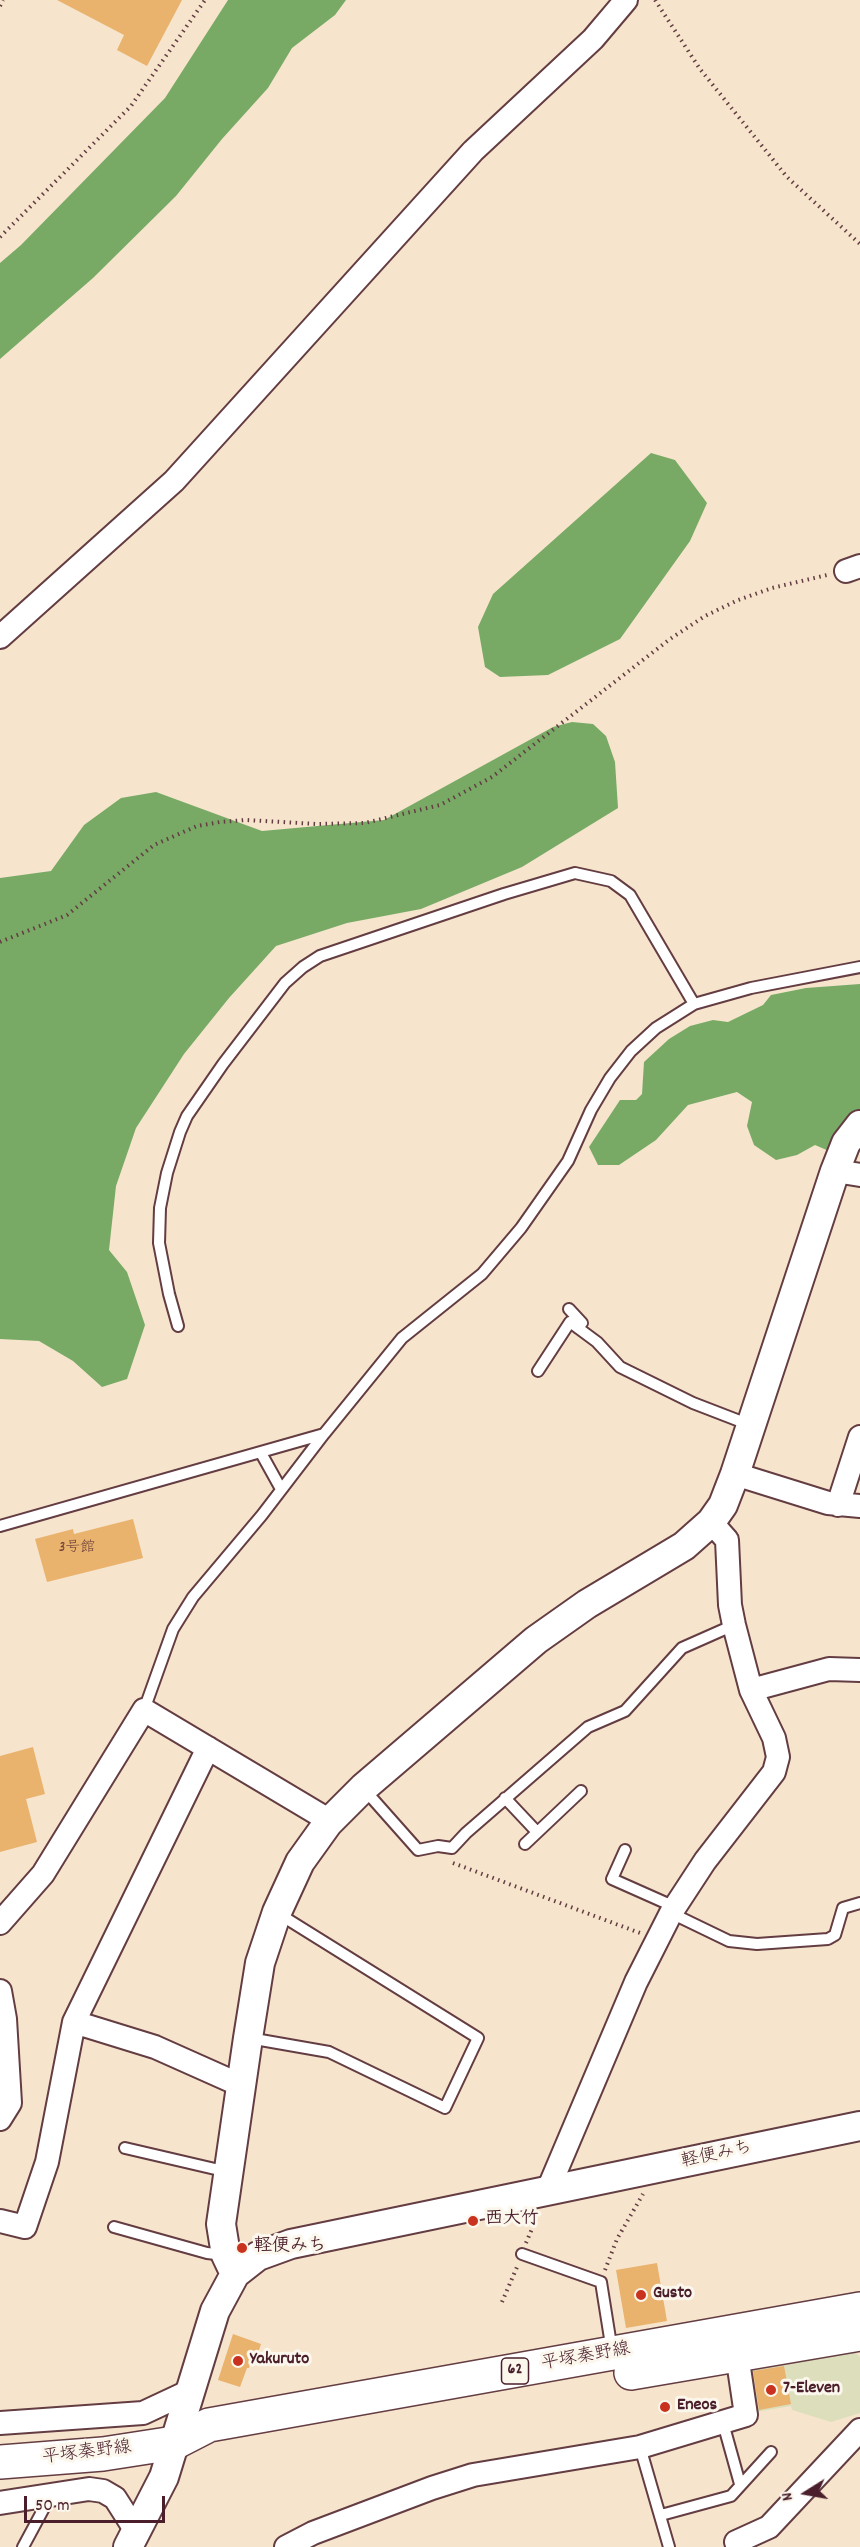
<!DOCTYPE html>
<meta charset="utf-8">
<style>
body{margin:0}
#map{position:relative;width:860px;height:2547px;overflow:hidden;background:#f6e5cc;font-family:Dekko,sans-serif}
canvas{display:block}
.north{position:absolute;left:776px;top:2463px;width:60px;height:60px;-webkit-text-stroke:4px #fbf7ec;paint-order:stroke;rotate:259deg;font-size:16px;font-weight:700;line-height:24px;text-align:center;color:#4a1f2b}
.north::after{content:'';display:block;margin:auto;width:21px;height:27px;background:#4a1f2b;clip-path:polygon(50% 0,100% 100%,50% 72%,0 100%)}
.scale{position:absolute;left:24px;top:2496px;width:141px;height:27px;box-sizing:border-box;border:3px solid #4a1f2b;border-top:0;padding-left:8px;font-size:18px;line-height:21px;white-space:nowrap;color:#4a1f2b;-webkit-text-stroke:4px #fbf7ec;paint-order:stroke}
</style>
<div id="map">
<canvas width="860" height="2547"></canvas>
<div class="north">N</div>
<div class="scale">50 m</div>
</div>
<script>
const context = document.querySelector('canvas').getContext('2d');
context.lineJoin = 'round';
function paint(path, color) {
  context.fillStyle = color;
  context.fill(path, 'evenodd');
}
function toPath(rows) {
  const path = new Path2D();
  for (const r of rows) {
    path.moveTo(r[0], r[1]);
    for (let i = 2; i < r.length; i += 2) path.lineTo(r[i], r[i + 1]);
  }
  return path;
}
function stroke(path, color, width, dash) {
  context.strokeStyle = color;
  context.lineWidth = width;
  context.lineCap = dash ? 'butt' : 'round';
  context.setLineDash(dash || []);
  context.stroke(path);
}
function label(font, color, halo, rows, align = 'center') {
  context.font = font + ' Dekko,"Klee One",sans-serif';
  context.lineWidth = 6;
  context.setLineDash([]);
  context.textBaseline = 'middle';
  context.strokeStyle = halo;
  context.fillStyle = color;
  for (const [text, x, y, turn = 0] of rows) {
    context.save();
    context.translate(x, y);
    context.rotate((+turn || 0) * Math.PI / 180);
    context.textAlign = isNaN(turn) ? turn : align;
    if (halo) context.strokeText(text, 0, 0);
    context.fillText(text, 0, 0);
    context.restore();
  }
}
paint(toPath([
 [853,2350,860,2357,860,2413,831,2422,792,2410,791,2406,756,2412,749,2370]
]), '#dcdebc');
paint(toPath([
 [228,0,346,0,335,15,292,48,268,88,222,139,176,196,93,278,0,359,0,263,21,245,165,98],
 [651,453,675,460,707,503,690,541,620,639,548,675,500,677,485,667,478,627,493,594],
 [572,722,593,724,606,736,615,762,618,808,522,867,421,909,347,923,276,946,229,998,184,1054,136,1128,116,1186,109,1250,127,1272,145,1325,127,1379,102,1387,73,1361,39,1341,0,1339,0,878,51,871,84,825,121,798,156,792,262,831,384,820,553,727],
 [860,984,860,1120,829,1151,815,1145,797,1155,776,1160,754,1145,747,1126,752,1102,737,1092,688,1105,656,1140,619,1165,598,1165,589,1147,620,1100,636,1100,642,1094,644,1062,669,1039,690,1026,713,1020,728,1022,763,1005,771,995,806,988]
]), '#78aa66');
paint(toPath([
 [57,0,182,0,147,66,117,50,124,35],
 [133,1519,143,1558,47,1582,35,1539,73,1529,74,1534],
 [33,1747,45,1794,26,1799,37,1842,0,1852,0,1756],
 [657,2263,667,2321,626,2328,616,2270],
 [233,2334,261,2344,255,2362,251,2360,249,2368,247,2368,240,2387,218,2380],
 [784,2366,791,2404,759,2410,753,2371]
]), '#e9b26d');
const service = toPath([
 [569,1309,582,1323,578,1328],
 [178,1326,169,1294,159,1243,160,1208,167,1173,180,1132,187,1116,223,1064,285,983,303,967,320,956,504,894,575,873,611,881,630,895,694,1004],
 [538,1371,570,1322,597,1342,620,1367,693,1403,750,1425],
 [261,1453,281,1489],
 [0,1526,324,1434],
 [144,1710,173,1629,193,1597,262,1515,324,1434,402,1338,482,1274,521,1228,568,1161,591,1110,610,1078,631,1051,656,1028,694,1004,751,988,860,967],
 [363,1788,418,1850,438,1846,452,1848,466,1833,588,1727,625,1711,682,1648,734,1625],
 [505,1798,537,1832],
 [525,1844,581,1791],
 [625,1850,612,1879,675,1907],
 [671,1913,729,1941,757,1944,828,1939,835,1935,843,1908,860,1903],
 [249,2038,329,2052,445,2108,478,2038,279,1914],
 [125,2148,228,2172],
 [114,2227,207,2253,225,2255],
 [522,2254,601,2282,612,2351],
 [723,2423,740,2484],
 [640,2447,669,2547],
 [661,2515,731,2496,771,2452],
 [23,2547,51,2495]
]);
const minor = toPath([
 [846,571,860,566],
 [0,637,174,481,473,151,593,39,626,0],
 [835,1171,860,1175],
 [735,1474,828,1503,860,1506],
 [838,1505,860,1437],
 [751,1690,829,1669,860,1670],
 [0,1923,43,1874,144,1710,320,1815,328,1823],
 [0,1991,5,2019,10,2103,0,2119],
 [74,2022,155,2047,229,2080,241,2082],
 [547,2192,636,1982,671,1913,705,1861,774,1772,778,1757,774,1738,751,1690,734,1625,730,1605,727,1540,711,1522],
 [0,2221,25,2227,47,2162,74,2022,208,1748],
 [0,2423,143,2413,190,2391],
 [0,2503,89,2489,103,2491,115,2498,136,2531],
 [736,2542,769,2527,860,2430],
 [286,2547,313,2533,432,2488,473,2475,640,2447,746,2415,735,2341]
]);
const tertiary = toPath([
 [235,2274,226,2255,221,2224,248,2038,260,1963,277,1912,300,1862,328,1823,363,1788,536,1640,587,1604,684,1546,711,1522,723,1505,735,1474,835,1171,846,1143,860,1125],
 [128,2547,164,2477,215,2311,235,2274,258,2256,291,2244,860,2126]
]);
const primary = toPath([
 [631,2373,860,2334],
 [0,2462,103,2454,174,2443,209,2425,860,2309]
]);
stroke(service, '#643d43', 14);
stroke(minor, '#643d43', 26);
stroke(tertiary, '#643d43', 32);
stroke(primary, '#643d43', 36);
stroke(toPath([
 [655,0,700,69,787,177,860,244],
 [0,6,3,0],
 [0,237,131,106,205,0],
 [0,942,67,915,154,845,197,826,220,822,246,820,317,824,365,823,440,805,492,777,670,639,705,616,738,600,772,588,827,575],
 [453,1863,640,1933],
 [526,2243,537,2217],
 [605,2270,617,2239,643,2194],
 [502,2302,517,2267]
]), '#643d43', 4, [1.5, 4.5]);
stroke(service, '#fff', 10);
stroke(minor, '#fff', 22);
stroke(tertiary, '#fff', 28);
stroke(primary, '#fff', 33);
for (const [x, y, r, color] of [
 [473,2221,6,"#c8321e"],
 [242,2248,6,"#c8321e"],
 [641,2295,6,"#c8321e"],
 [238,2361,6,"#c8321e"],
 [771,2390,6,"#c8321e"],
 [665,2407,6,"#c8321e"]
]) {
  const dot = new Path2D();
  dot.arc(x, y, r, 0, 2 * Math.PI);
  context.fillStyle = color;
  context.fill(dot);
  stroke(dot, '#fbf7ec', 2);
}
label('15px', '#72443c', null, [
 ["3号館",77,1549]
]);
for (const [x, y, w] of [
 [515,2371,27]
]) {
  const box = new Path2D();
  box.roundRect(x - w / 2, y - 13, w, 26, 4.5);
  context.fillStyle = '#fbf7ec';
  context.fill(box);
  stroke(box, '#4a1f2b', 1.5);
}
label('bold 16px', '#4a1f2b', null, [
 ["62",515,2371]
]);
label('18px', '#4a1f2b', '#fbf7ec', [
 ["軽便みち",717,2156,-12],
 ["平塚秦野線",586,2358,-10],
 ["平塚秦野線",87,2454,-7]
]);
label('bold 18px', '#4a1f2b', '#fbf7ec', [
 ["西大竹",485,2221],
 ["軽便みち",254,2248],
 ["Gusto",653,2295],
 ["Yakuruto",250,2361],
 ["7-Eleven",783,2390],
 ["Eneos",677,2407]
], 'left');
</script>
